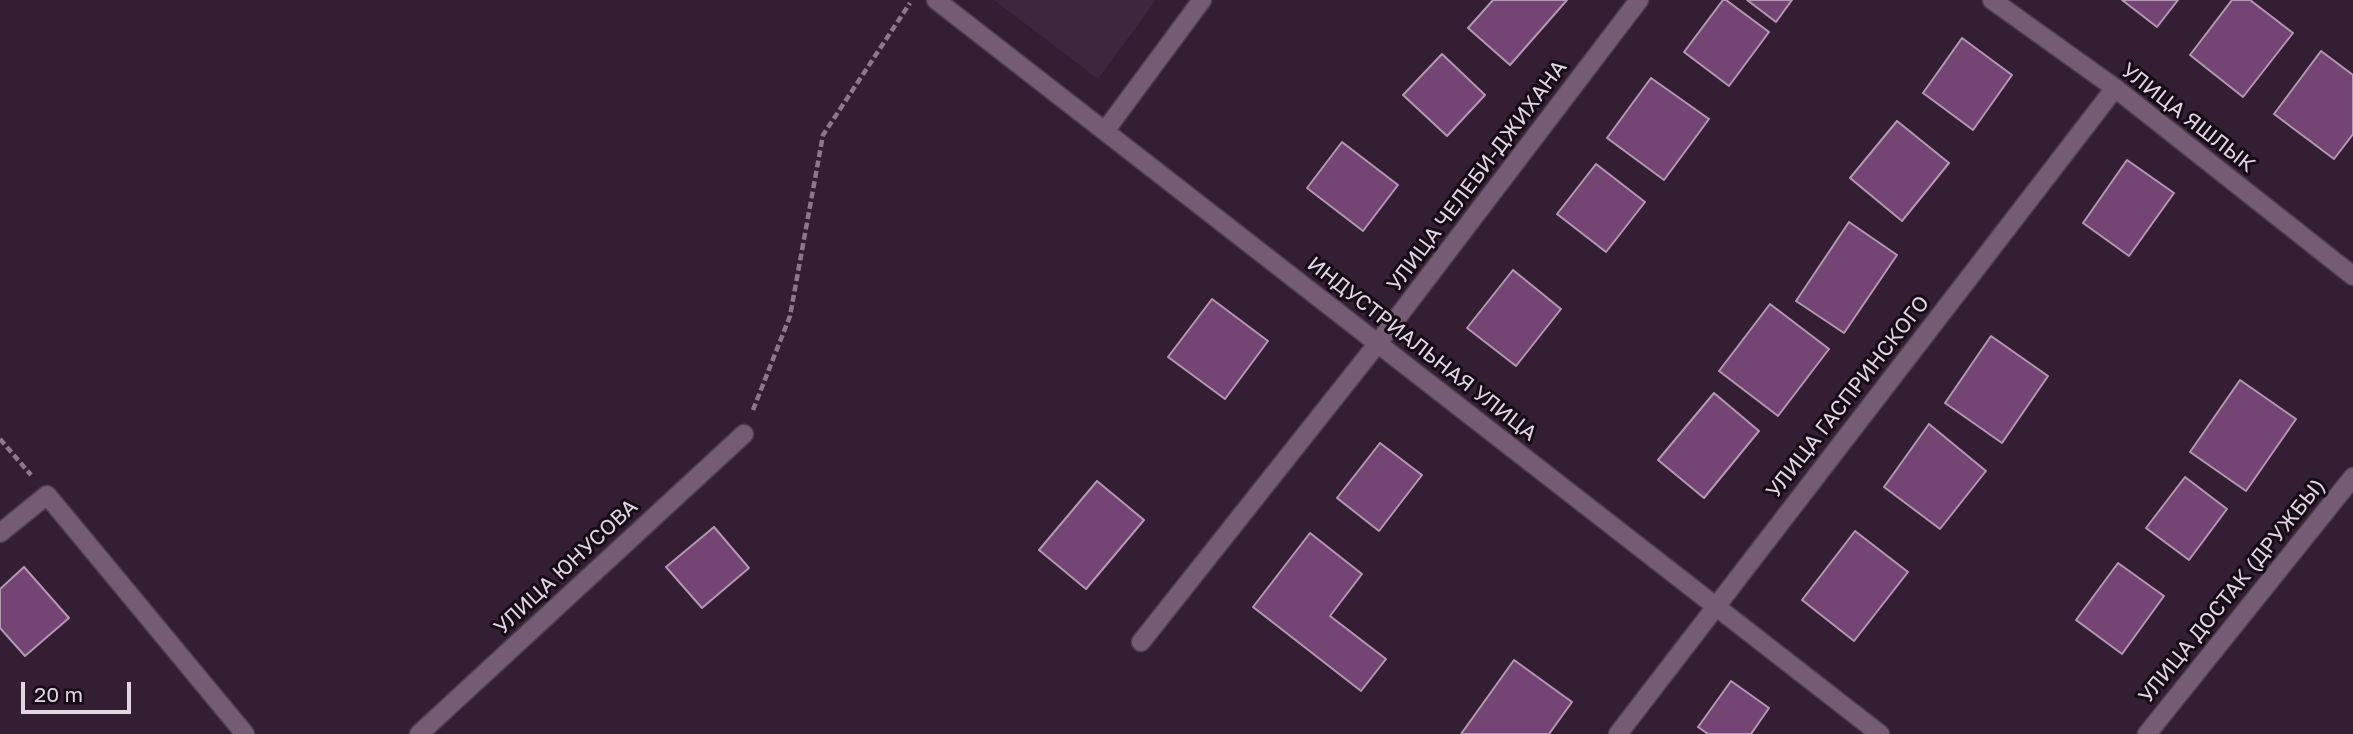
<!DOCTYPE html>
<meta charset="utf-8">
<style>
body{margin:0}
#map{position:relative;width:2353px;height:734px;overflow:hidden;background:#331e33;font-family:"Golos Text",sans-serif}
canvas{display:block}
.scale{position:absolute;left:21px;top:682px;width:110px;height:32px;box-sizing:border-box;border:4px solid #e3d5e3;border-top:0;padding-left:9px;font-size:21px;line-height:24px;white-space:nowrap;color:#e3d5e3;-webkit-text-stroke:5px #150c15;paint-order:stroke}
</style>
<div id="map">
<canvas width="2353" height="734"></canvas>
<div class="scale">20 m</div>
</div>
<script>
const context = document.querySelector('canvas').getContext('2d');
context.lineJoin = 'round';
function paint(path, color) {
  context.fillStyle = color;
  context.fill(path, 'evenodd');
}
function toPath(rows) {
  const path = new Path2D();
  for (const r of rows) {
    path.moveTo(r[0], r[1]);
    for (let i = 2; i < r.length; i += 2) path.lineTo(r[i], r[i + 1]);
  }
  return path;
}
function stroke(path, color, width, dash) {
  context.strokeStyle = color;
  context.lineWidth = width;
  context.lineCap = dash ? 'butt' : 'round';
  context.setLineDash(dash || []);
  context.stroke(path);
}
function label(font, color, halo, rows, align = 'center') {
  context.font = font + ' "Golos Text",sans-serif';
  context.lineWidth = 6;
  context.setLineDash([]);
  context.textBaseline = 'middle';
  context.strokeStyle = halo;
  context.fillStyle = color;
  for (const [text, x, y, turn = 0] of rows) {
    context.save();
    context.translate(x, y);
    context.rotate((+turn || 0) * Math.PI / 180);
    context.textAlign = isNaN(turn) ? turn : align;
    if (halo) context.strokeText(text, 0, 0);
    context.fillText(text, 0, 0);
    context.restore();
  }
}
paint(toPath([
 [994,0,1156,0,1098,79]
]), '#3f263f');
const building = toPath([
 [1493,0,1567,0,1510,65,1468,28,1493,0],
 [1723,0,1726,0,1769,32,1729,86,1684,52,1723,0],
 [1747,0,1792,0,1776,22,1747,0],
 [2122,0,2178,0,2157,27,2122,0],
 [2232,0,2250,0,2293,33,2243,97,2190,55,2232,0],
 [1962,38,2012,75,1973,130,1923,93,1962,38],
 [2321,51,2353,75,2353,134,2334,159,2274,114,2321,51],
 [1442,54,1485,95,1447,136,1403,95,1442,54],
 [1651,78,1709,119,1664,180,1607,138,1651,78],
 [1897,121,1949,163,1902,221,1850,178,1897,121],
 [1342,142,1398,185,1363,231,1307,188,1342,142],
 [2127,160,2174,193,2129,256,2083,223,2127,160],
 [1596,164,1645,202,1606,252,1557,214,1596,164],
 [1849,222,1897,255,1844,333,1796,301,1849,222],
 [1513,270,1561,309,1516,366,1467,328,1513,270],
 [1212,299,1268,341,1225,399,1168,357,1212,299],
 [1770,304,1829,349,1778,416,1719,371,1770,304],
 [1991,336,2048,376,2002,443,1945,403,1991,336],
 [2240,380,2296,419,2246,491,2190,452,2240,380],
 [1714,393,1759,431,1704,498,1658,460,1714,393],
 [1929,424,1986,471,1940,529,1884,487,1929,424],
 [1380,443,1422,475,1379,531,1337,498,1380,443],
 [2185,477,2227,509,2189,560,2146,528,2185,477],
 [1097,481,1144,520,1086,589,1039,550,1097,481],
 [714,527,749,568,702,608,666,567,714,527],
 [1855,531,1908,572,1854,641,1802,600,1855,531],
 [1310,533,1362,574,1330,616,1386,659,1361,691,1253,607,1310,533],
 [2118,563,2164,596,2122,654,2076,620,2118,563],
 [24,567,69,618,25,656,0,628,0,589,24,567],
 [1514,660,1572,702,1549,734,1461,734,1514,660],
 [1731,681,1769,708,1751,734,1708,734,1698,727,1731,681]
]);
paint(building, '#744574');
stroke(building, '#b398b2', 2);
const minor = toPath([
 [936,0,1880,734],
 [1992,0,2115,88,2353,276],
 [1105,131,1202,0],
 [0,533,47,495,245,734],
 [1141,642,1378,343,1639,0],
 [419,734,744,434],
 [1618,734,2115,88],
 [2147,734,2353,477]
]);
stroke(minor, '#4e3d4e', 21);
stroke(toPath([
 [753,410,790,316,823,135,910,3],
 [0,439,31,475]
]), '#8a798a', 4.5, [7, 3.5]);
stroke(minor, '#755c74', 18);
label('21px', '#e3d5e3', '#150c15', [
 ["УЛИЦА ЯШЛЫК",2188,118,38],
 ["УЛИЦА ЧЕЛЕБИ-ДЖИХАНА",1477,176,-53],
 ["ИНДУСТРИАЛЬНАЯ УЛИЦА",1422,349,38],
 ["УЛИЦА ГАСПРИНСКОГО",1848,397,-52],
 ["УЛИЦА ЮНУСОВА",566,567,-43],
 ["УЛИЦА ДОСТАК (ДРУЖБЫ)",2232,591,-51]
]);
</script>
